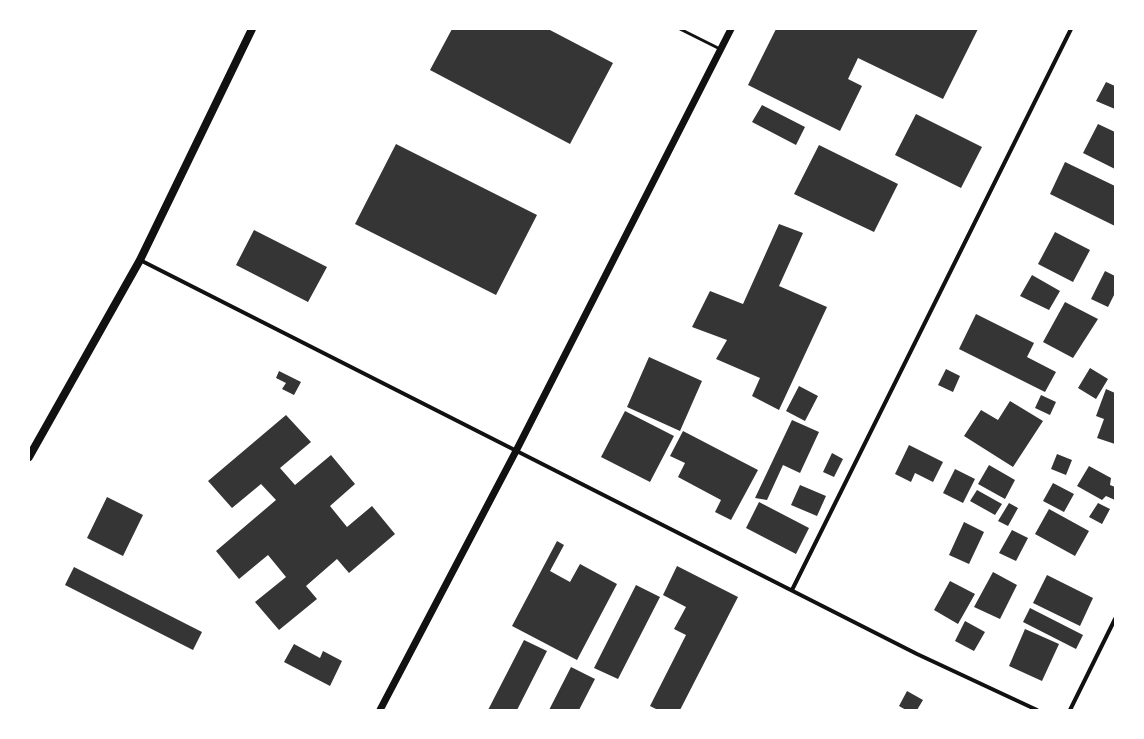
<!DOCTYPE html>
<style>
body{margin:0}
#map{position:relative;width:1144px;height:739px;overflow:hidden;background:#fff;font-family:Poppins,sans-serif}
canvas{display:block}
.frame{position:absolute;inset:0;border:30px solid #fff;pointer-events:none}
</style>
<div id="map">
<canvas width="1144" height="739"></canvas>
<div class="frame"></div>
</div>
<script>
const context = document.querySelector('canvas').getContext('2d');
context.lineJoin = 'round';
function paint(path, color) {
  context.fillStyle = color;
  context.fill(path, 'evenodd');
}
function toPath(rows) {
  const path = new Path2D();
  for (const r of rows) {
    path.moveTo(r[0], r[1]);
    for (let i = 2; i < r.length; i += 2) path.lineTo(r[i], r[i + 1]);
  }
  return path;
}
function stroke(path, color, width, dash) {
  context.strokeStyle = color;
  context.lineWidth = width;
  context.lineCap = dash ? 'butt' : 'round';
  context.setLineDash(dash || []);
  context.stroke(path);
}
paint(toPath([
 [452,29,548,29,613,63,570,144,430,70],
 [776,29,978,29,943,99,858,58,848,79,862,86,840,131,748,85],
 [1106,82,1115,86,1115,109,1096,101],
 [762,105,805,127,796,145,752,122],
 [916,114,982,147,961,188,895,155],
 [1098,124,1115,132,1115,169,1083,153],
 [396,144,537,215,496,295,355,224],
 [819,145,898,184,874,232,794,194],
 [1065,162,1115,186,1115,226,1050,194],
 [779,224,803,233,779,286,827,307,779,410,752,396,760,378,716,359,727,340,692,327,710,291,743,304],
 [254,230,327,267,308,302,236,265],
 [1055,232,1090,250,1073,282,1038,264],
 [1105,271,1115,276,1115,293,1108,307,1091,299],
 [1032,275,1060,291,1049,310,1020,296],
 [1065,302,1098,319,1073,358,1043,342],
 [976,314,1034,343,1027,357,1056,372,1045,392,959,349],
 [649,357,702,381,680,431,627,407],
 [1090,368,1108,379,1096,399,1078,388],
 [946,369,960,376,953,392,938,385],
 [279,371,301,382,294,395,282,389,286,383,276,378],
 [799,386,818,396,805,421,786,411],
 [1106,389,1115,393,1115,444,1097,438,1104,419,1096,416],
 [1041,395,1056,402,1050,415,1035,408],
 [1010,401,1043,421,1013,467,964,436,981,410,998,420],
 [625,411,674,436,650,482,601,457],
 [286,415,311,442,280,468,295,485,331,455,355,484,330,506,347,527,372,506,395,534,349,573,337,559,306,586,317,599,279,630,255,602,286,577,268,555,239,579,216,551,276,500,261,484,232,508,208,481],
 [792,420,819,432,800,473,783,465,767,500,755,498],
 [683,431,758,470,731,520,715,512,721,500,678,477,685,463,670,456],
 [909,445,943,462,933,482,915,473,911,482,895,474],
 [832,453,843,459,834,477,823,472],
 [1057,454,1072,460,1066,475,1051,469],
 [989,465,1015,480,1005,499,978,484],
 [1089,466,1111,478,1110,485,1115,487,1115,500,1106,496,1102,500,1077,486],
 [955,469,975,479,963,503,943,493],
 [1053,483,1074,494,1064,512,1043,501],
 [800,485,826,496,817,516,791,505],
 [977,490,1002,504,995,515,970,501],
 [107,497,143,515,123,556,87,538],
 [759,502,809,528,796,554,746,528],
 [1009,503,1018,508,1008,526,998,521],
 [1098,503,1110,509,1102,524,1089,517],
 [1049,509,1089,531,1075,556,1035,534],
 [964,522,984,532,969,564,949,555],
 [1012,530,1028,538,1016,561,999,553],
 [557,541,564,545,550,571,570,582,580,564,617,584,577,660,512,626],
 [677,566,738,597,680,710,658,710,650,706,686,635,674,629,686,607,663,595],
 [74,567,202,632,193,650,65,585],
 [993,572,1017,585,1000,619,974,607],
 [1047,575,1093,598,1080,626,1033,603],
 [950,581,975,594,958,624,934,610],
 [636,585,660,597,618,679,594,668],
 [1030,608,1083,635,1076,649,1023,622],
 [965,621,985,632,974,651,955,641],
 [1025,629,1059,644,1042,681,1009,666],
 [524,640,547,651,517,710,488,710],
 [294,644,320,658,323,651,342,661,330,686,284,662],
 [571,667,595,679,579,710,549,710],
 [907,691,923,700,917,710,906,710,899,706]
]), '#353535');
stroke(toPath([
 [680,29,720,49]
]), '#111', 3);
stroke(toPath([
 [140,260,917,654,1037,710],
 [792,590,1071,29],
 [1070,710,1115,619]
]), '#111', 4);
stroke(toPath([
 [380,710,516,451,731,29]
]), '#111', 7);
stroke(toPath([
 [29,457,140,260,252,29]
]), '#111', 8);
</script>
